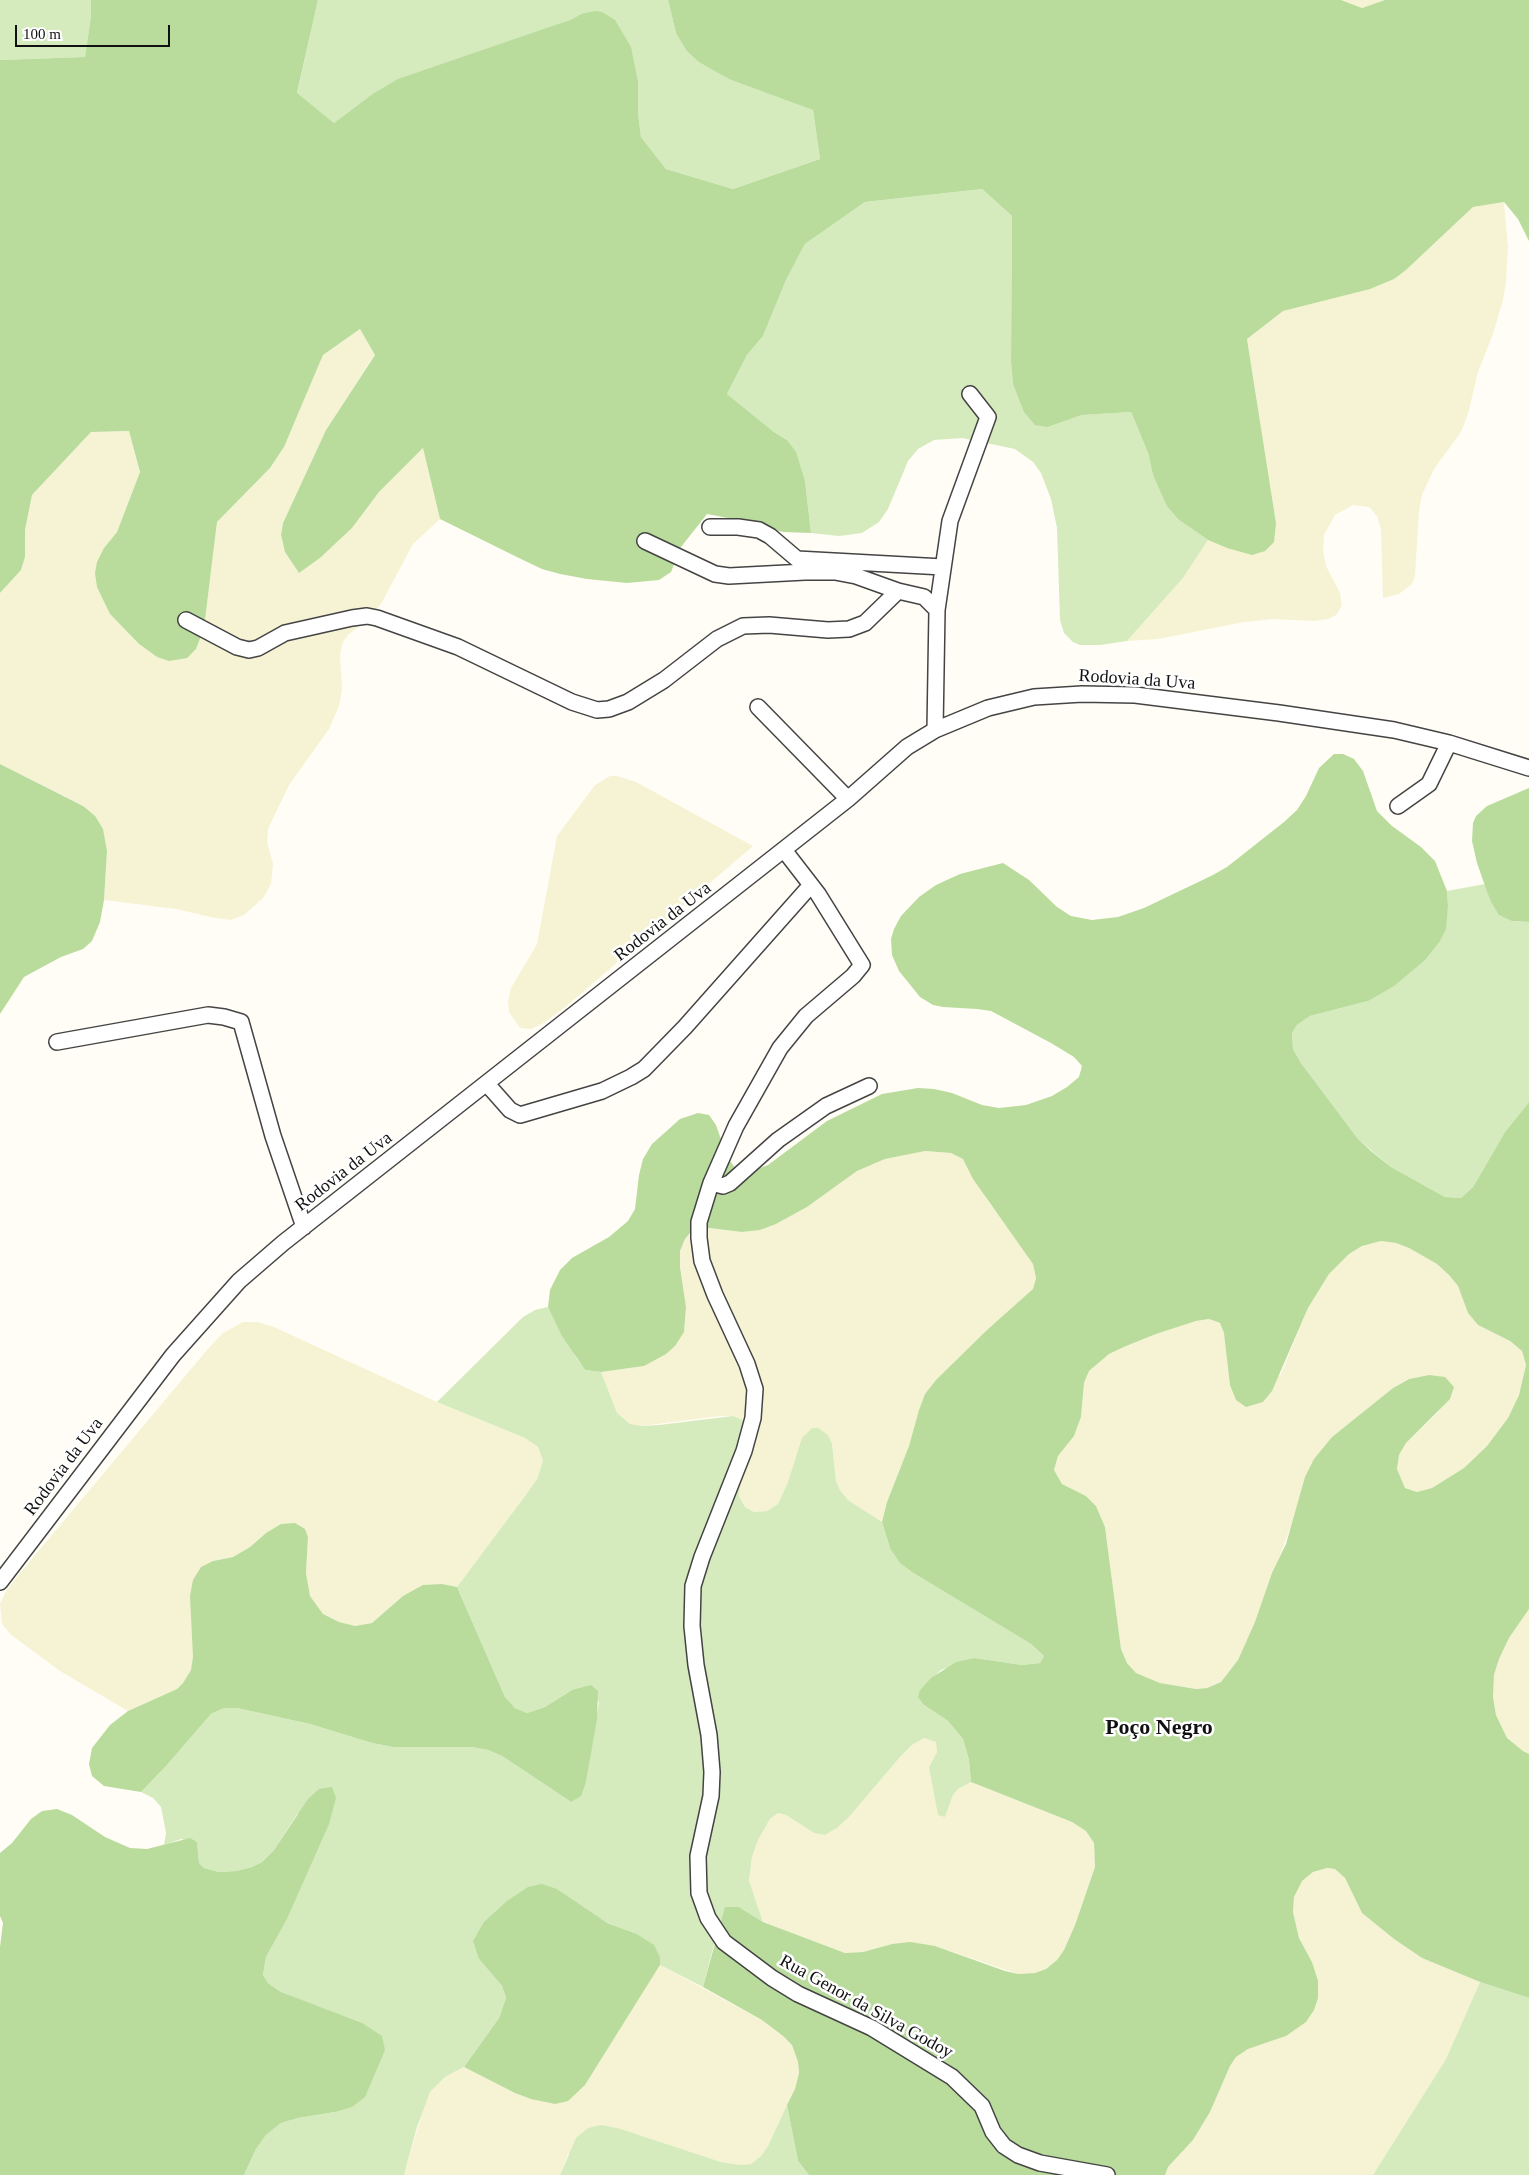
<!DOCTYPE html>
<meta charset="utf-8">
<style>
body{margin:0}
#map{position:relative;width:1529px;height:2175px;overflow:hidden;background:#fffdf5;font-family:Georgia,serif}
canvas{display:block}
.scale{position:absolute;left:15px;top:25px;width:155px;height:22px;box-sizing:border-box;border:2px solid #111;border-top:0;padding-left:6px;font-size:15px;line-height:18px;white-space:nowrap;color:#111;-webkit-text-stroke:4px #fff;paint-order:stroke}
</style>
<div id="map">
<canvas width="1529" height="2175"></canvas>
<div class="scale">100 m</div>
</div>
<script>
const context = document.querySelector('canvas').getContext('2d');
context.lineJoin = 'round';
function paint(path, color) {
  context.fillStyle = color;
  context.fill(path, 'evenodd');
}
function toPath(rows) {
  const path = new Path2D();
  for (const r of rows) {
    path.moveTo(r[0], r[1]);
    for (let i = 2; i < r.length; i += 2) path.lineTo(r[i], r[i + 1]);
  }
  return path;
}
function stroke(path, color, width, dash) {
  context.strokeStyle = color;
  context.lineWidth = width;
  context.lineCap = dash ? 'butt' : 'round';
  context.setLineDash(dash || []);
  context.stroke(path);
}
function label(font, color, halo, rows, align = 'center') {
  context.font = font + ' Georgia,serif';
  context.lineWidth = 5;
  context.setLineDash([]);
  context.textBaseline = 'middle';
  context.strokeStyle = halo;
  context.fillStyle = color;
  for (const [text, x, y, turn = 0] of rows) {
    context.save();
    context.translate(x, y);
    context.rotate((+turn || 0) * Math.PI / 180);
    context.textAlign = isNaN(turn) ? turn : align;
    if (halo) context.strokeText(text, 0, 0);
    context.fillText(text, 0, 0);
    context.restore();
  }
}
paint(toPath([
 [1341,0,1385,0,1362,8],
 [1504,202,1508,247,1506,282,1503,300,1493,334,1478,372,1468,414,1461,432,1434,469,1422,495,1419,510,1415,576,1412,584,1399,594,1383,598,1381,529,1377,516,1369,507,1353,505,1335,515,1324,535,1323,551,1326,566,1340,593,1342,606,1336,615,1328,619,1313,621,1274,619,1244,622,1158,639,1127,641,1183,578,1208,540,1227,548,1276,523,1247,339,1282,311,1406,270,1473,207],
 [360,329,375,354,326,430,283,523,281,535,285,552,299,573,320,558,352,528,379,492,423,448,440,519,413,544,381,604,368,619,348,635,343,642,340,654,342,690,339,706,329,729,289,785,268,829,267,842,273,864,271,884,263,898,244,915,231,920,215,918,176,909,104,900,107,851,83,806,0,764,0,593,21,570,25,557,25,530,32,495,91,432,129,431,140,472,117,532,104,548,110,614,139,644,157,657,204,628,217,522,270,468,284,447,323,355],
 [610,776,617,776,636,782,753,846,564,1008,542,1024,531,1029,520,1028,509,1012,508,1001,511,988,537,944,557,836,595,785],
 [925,1151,951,1153,963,1159,988,1201,1026,1252,1033,1264,1036,1278,1033,1289,1024,1299,987,1330,925,1394,919,1411,909,1446,887,1502,882,1522,848,1500,840,1490,836,1481,832,1444,788,1482,778,1504,767,1511,754,1512,745,1507,739,1496,745,1421,733,1416,720,1416,642,1426,630,1424,617,1414,601,1372,644,1366,684,1332,686,1307,680,1267,680,1251,685,1239,690,1233,709,1228,742,1232,760,1230,776,1224,807,1207,857,1171,885,1159],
 [1381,1241,1396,1243,1409,1248,1437,1264,1449,1275,1458,1286,1468,1313,1478,1325,1510,1341,1522,1351,1526,1365,1519,1395,1508,1418,1487,1446,1464,1468,1432,1488,1417,1492,1405,1488,1397,1469,1399,1455,1406,1443,1439,1411,1429,1375,1408,1379,1393,1388,1332,1437,1293,1520,1256,1622,1238,1660,1221,1682,1207,1688,1196,1689,1160,1683,1136,1673,1127,1663,1121,1649,1105,1527,1096,1506,1086,1496,1062,1484,1054,1470,1058,1456,1074,1436,1081,1417,1084,1383,1089,1371,1109,1354,1126,1346,1156,1334,1196,1321,1209,1319,1220,1323,1224,1333,1280,1376,1308,1308,1329,1274,1349,1254,1362,1246],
 [243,1322,257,1322,274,1327,437,1402,525,1438,538,1447,543,1461,537,1479,525,1496,457,1587,442,1584,403,1596,372,1623,355,1626,339,1622,323,1614,310,1596,306,1573,308,1537,266,1533,250,1547,233,1557,213,1561,191,1670,183,1683,177,1689,128,1711,60,1671,10,1634,2,1624,0,1604,6,1591,20,1573,207,1350,223,1333],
 [1529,1609,1529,1754,1523,1751,1507,1738,1496,1715,1493,1697,1494,1675,1499,1659,1509,1638],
 [924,1738,936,1741,937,1752,929,1767,945,1817,953,1795,958,1789,971,1782,1072,1822,1087,1831,1094,1843,1095,1867,1075,1925,1064,1950,1057,1960,1046,1969,1035,1973,1018,1974,935,1946,892,1944,863,1952,845,1953,763,1922,749,1882,752,1857,758,1840,770,1819,778,1813,786,1815,814,1833,825,1835,837,1828,849,1817,900,1757,912,1745],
 [1327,1868,1335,1869,1345,1878,1362,1913,1394,1939,1422,1958,1480,1982,1446,2059,1373,2175,1165,2175,1168,2167,1193,2140,1210,2112,1230,2066,1236,2057,1248,2049,1286,2036,1312,1962,1299,1938,1293,1912,1294,1897,1301,1881,1313,1872],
 [660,1965,762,2020,783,2036,792,2045,798,2062,799,2074,795,2089,768,2146,761,2156,751,2164,741,2165,721,2162,621,2129,568,2154,560,2175,404,2175,425,2103,430,2092,445,2077,464,2067,515,2093,585,2085]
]), '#f6f3d4');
paint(toPath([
 [0,0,91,0,91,16,85,57,0,60],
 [318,0,668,0,676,33,772,94,813,110,820,159,733,189,666,169,641,137,638,112,581,14,570,20,371,95,334,123,297,94],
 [982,189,1012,216,1011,362,1013,384,1048,427,1082,415,1131,412,1148,453,1153,475,1179,520,1208,540,1183,578,1127,641,1100,645,1080,645,1073,642,1064,633,1060,620,1057,528,1051,499,1041,473,1033,462,1015,449,962,438,934,440,918,449,908,461,888,509,879,522,862,533,839,536,811,533,805,481,787,440,774,432,727,394,747,355,763,336,786,280,805,244,865,202],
 [1485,884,1490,900,1512,921,1529,922,1529,1102,1505,1132,1473,1187,1461,1198,1445,1197,1391,1167,1358,1139,1301,1063,1293,1049,1292,1033,1297,1025,1310,1016,1368,1001,1448,905,1447,891],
 [548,1307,577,1359,585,1370,601,1372,617,1413,630,1424,642,1426,659,1425,733,1416,745,1421,739,1496,745,1507,754,1512,767,1511,778,1504,788,1482,802,1438,812,1428,818,1428,828,1435,832,1444,836,1481,840,1490,848,1500,882,1522,890,1548,915,1574,1031,1644,1044,1656,1040,1663,1022,1665,975,1658,941,1670,920,1690,924,1705,948,1721,963,1739,969,1760,971,1782,958,1789,953,1795,945,1817,938,1815,929,1767,937,1752,936,1742,924,1738,912,1745,900,1757,849,1817,837,1828,825,1835,814,1833,786,1815,778,1813,770,1819,758,1840,752,1857,749,1881,763,1922,739,1907,719,1925,703,1987,660,1965,660,1957,653,1945,637,1934,607,1923,592,1915,557,1889,479,1959,502,1986,506,1998,499,2018,464,2067,445,2077,430,2092,417,2127,404,2175,244,2175,256,2149,266,2135,281,2123,298,2118,335,2112,298,1999,281,1992,268,1983,263,1975,266,1957,286,1921,298,1813,274,1850,262,1862,252,1867,236,1871,219,1872,204,1868,199,1863,197,1842,181,1839,164,1845,166,1833,161,1807,153,1798,141,1792,167,1765,211,1714,224,1708,237,1708,310,1724,372,1743,393,1747,472,1747,488,1750,502,1756,571,1802,586,1782,599,1702,572,1690,545,1707,527,1713,515,1708,505,1697,457,1587,525,1496,537,1479,543,1461,538,1447,525,1438,437,1402,523,1317,535,1310],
 [1480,1982,1529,1998,1529,2175,1373,2175,1446,2059],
 [787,2105,798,2161,809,2175,560,2175,576,2138,588,2128,601,2125,621,2129,721,2162,741,2165,751,2164,761,2156,768,2146]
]), '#d5ebbd');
paint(toPath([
 [91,0,318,0,297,93,334,123,371,95,398,79,570,20,581,14,595,11,602,12,615,20,631,47,638,82,638,112,641,137,666,169,733,189,820,159,813,110,729,79,699,62,687,51,676,33,668,0,1341,0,1362,8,1385,0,1529,0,1529,241,1518,219,1504,202,1473,207,1406,270,1394,279,1370,289,1283,311,1247,339,1276,523,1274,542,1265,551,1252,555,1227,548,1208,540,1179,520,1167,506,1153,475,1148,453,1131,412,1082,415,1048,427,1035,425,1024,412,1013,384,1011,362,1012,216,982,189,865,202,805,244,786,280,763,336,747,355,727,394,774,432,787,440,796,452,805,481,811,533,784,532,765,529,744,521,707,514,681,547,671,572,659,580,627,583,587,579,560,574,542,569,521,559,440,519,423,448,379,492,352,528,320,558,299,573,285,552,281,535,283,523,326,430,375,355,360,329,323,355,284,447,270,468,217,522,204,628,196,649,187,658,169,661,157,657,139,644,110,614,97,587,95,573,97,562,104,548,117,532,140,472,129,431,91,432,32,495,25,530,25,557,21,570,0,593,0,60,85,57,91,16],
 [1334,754,1343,754,1354,759,1363,771,1377,811,1392,826,1421,847,1435,861,1447,891,1448,905,1446,929,1440,941,1425,960,1394,986,1368,1001,1310,1016,1297,1025,1292,1033,1293,1049,1301,1063,1358,1139,1371,1151,1391,1167,1445,1197,1461,1198,1473,1187,1505,1132,1529,1102,1529,1609,1509,1638,1499,1659,1494,1675,1493,1697,1496,1715,1507,1738,1523,1751,1529,1754,1529,1998,1480,1982,1422,1958,1394,1939,1362,1913,1345,1878,1335,1869,1327,1868,1313,1872,1302,1881,1294,1897,1293,1912,1299,1938,1312,1962,1318,1981,1318,1998,1314,2010,1306,2022,1286,2036,1248,2049,1236,2057,1230,2066,1210,2112,1193,2140,1168,2167,1165,2175,809,2175,798,2161,787,2105,795,2089,799,2073,798,2062,792,2045,783,2036,762,2020,703,1987,725,1907,739,1907,763,1922,845,1953,863,1952,892,1944,910,1942,935,1946,1005,1971,1018,1974,1035,1973,1046,1969,1057,1960,1064,1950,1075,1925,1095,1867,1094,1843,1086,1831,1072,1822,971,1782,969,1760,963,1739,948,1721,924,1705,918,1697,920,1690,931,1678,956,1662,975,1658,1022,1665,1040,1663,1044,1656,1031,1644,915,1574,900,1563,890,1548,882,1522,887,1502,909,1446,919,1410,925,1394,936,1380,987,1330,1033,1289,1036,1278,1033,1264,973,1179,963,1159,951,1153,925,1151,885,1159,857,1171,807,1207,776,1224,760,1230,742,1232,709,1228,690,1233,685,1239,680,1251,680,1267,686,1307,684,1332,675,1346,666,1354,644,1366,601,1372,585,1370,562,1336,548,1307,550,1290,560,1270,572,1258,609,1237,628,1221,635,1209,639,1175,643,1159,652,1144,680,1119,698,1113,709,1115,716,1125,727,1157,736,1169,747,1173,768,1165,827,1121,882,1094,918,1088,934,1089,952,1093,982,1105,999,1108,1026,1105,1052,1096,1067,1087,1079,1077,1082,1066,1074,1057,1051,1043,991,1011,977,1009,943,1007,933,1005,920,997,899,971,892,955,891,939,894,929,901,916,919,897,936,885,960,874,1003,863,1029,880,1057,907,1071,916,1092,920,1118,917,1144,908,1213,875,1227,867,1284,822,1297,810,1306,796,1319,768],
 [1381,1241,1396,1243,1409,1248,1437,1264,1449,1275,1458,1286,1468,1313,1478,1325,1510,1341,1522,1351,1526,1365,1519,1395,1508,1418,1487,1446,1464,1468,1432,1488,1417,1492,1405,1488,1397,1469,1399,1455,1406,1443,1450,1399,1454,1387,1445,1377,1429,1375,1409,1379,1393,1388,1332,1437,1314,1459,1305,1477,1286,1544,1272,1573,1255,1622,1238,1660,1221,1682,1207,1688,1196,1689,1160,1683,1136,1673,1127,1663,1121,1649,1105,1527,1096,1506,1086,1496,1062,1484,1054,1470,1058,1456,1074,1436,1081,1417,1084,1383,1089,1371,1109,1354,1126,1346,1156,1334,1196,1321,1209,1319,1220,1323,1224,1333,1230,1385,1236,1400,1246,1407,1263,1402,1272,1391,1308,1308,1329,1274,1349,1254,1362,1246],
 [0,764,83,806,95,816,103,829,107,851,104,900,100,922,92,941,83,949,61,957,24,977,0,1014],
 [1529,788,1529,922,1512,921,1499,915,1490,900,1477,863,1472,841,1473,823,1476,816,1487,806],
 [295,1523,305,1529,308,1537,306,1573,310,1596,323,1614,339,1622,355,1626,372,1623,403,1596,423,1585,442,1584,457,1587,505,1697,515,1708,527,1713,545,1707,572,1690,591,1685,598,1691,597,1719,586,1782,581,1796,571,1802,502,1756,488,1750,472,1747,393,1747,372,1743,310,1724,237,1708,224,1708,211,1714,167,1765,141,1792,104,1786,92,1776,89,1764,92,1748,110,1725,128,1711,177,1689,183,1683,191,1670,193,1657,190,1596,193,1580,201,1567,213,1561,233,1557,250,1547,266,1533,281,1524],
 [332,1787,336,1798,329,1824,286,1921,266,1957,263,1975,268,1983,281,1992,362,2023,382,2036,385,2050,365,2097,352,2107,335,2112,298,2118,281,2123,266,2135,256,2149,244,2175,0,2175,0,1947,3,1923,0,1916,0,1853,12,1843,31,1819,42,1811,57,1809,72,1815,105,1837,130,1848,147,1849,190,1838,197,1842,199,1863,204,1868,219,1872,236,1871,252,1867,262,1862,274,1850,308,1799,319,1789],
 [542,1884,557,1889,607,1923,637,1934,654,1945,660,1957,660,1965,585,2085,568,2101,555,2104,531,2099,515,2093,464,2067,499,2018,506,1998,502,1986,479,1959,473,1941,484,1922,507,1901,528,1887]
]), '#b9dc9c');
const minor = toPath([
 [710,527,738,527,759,530,770,536,797,559,943,567],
 [645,541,715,574,729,576,805,572,835,572,856,576,898,591],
 [186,620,237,647,249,650,258,648,285,633,352,618,367,616,377,618,458,647,572,702,597,710,609,709,628,702,664,680,717,639,743,626,769,625,828,630,849,629,865,623,898,591,924,597,937,610],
 [758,707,848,799],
 [935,730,937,610,950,521,988,417,970,394],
 [1398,806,1429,784,1449,743],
 [784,850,818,894,862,965,853,976,806,1016,780,1048,736,1126,711,1183,699,1222,699,1238,702,1261,715,1295,747,1364,755,1389,753,1418,744,1451,702,1557,693,1586,692,1626,696,1665,709,1735,712,1772,711,1796,698,1856,699,1893,708,1918,724,1942,772,1978,798,1994,872,2028,952,2077,982,2106,993,2132,1004,2146,1018,2155,1040,2163,1107,2175],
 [57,1042,208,1015,224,1017,241,1022,273,1136,304,1227],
 [487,1084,510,1110,520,1115,602,1091,631,1077,644,1069,685,1027,811,885],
 [711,1183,723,1186,730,1183,778,1140,826,1106,869,1086],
 [0,1582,173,1355,239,1281,283,1243,848,799,907,747,935,730,988,708,1034,697,1082,694,1135,695,1279,713,1394,730,1449,743,1529,768]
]);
stroke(minor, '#444', 18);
stroke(minor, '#fff', 15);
label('18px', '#111', '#fff', [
 ["Rodovia da Uva",1137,680,4],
 ["Rodovia da Uva",663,922,-38],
 ["Rodovia da Uva",344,1172,-38],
 ["Rodovia da Uva",64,1467,-53],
 ["Rua Genor da Silva Godoy",866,2007,29]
]);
label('bold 22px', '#111', '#fff', [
 ["Poço Negro",1159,1728]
]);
</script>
